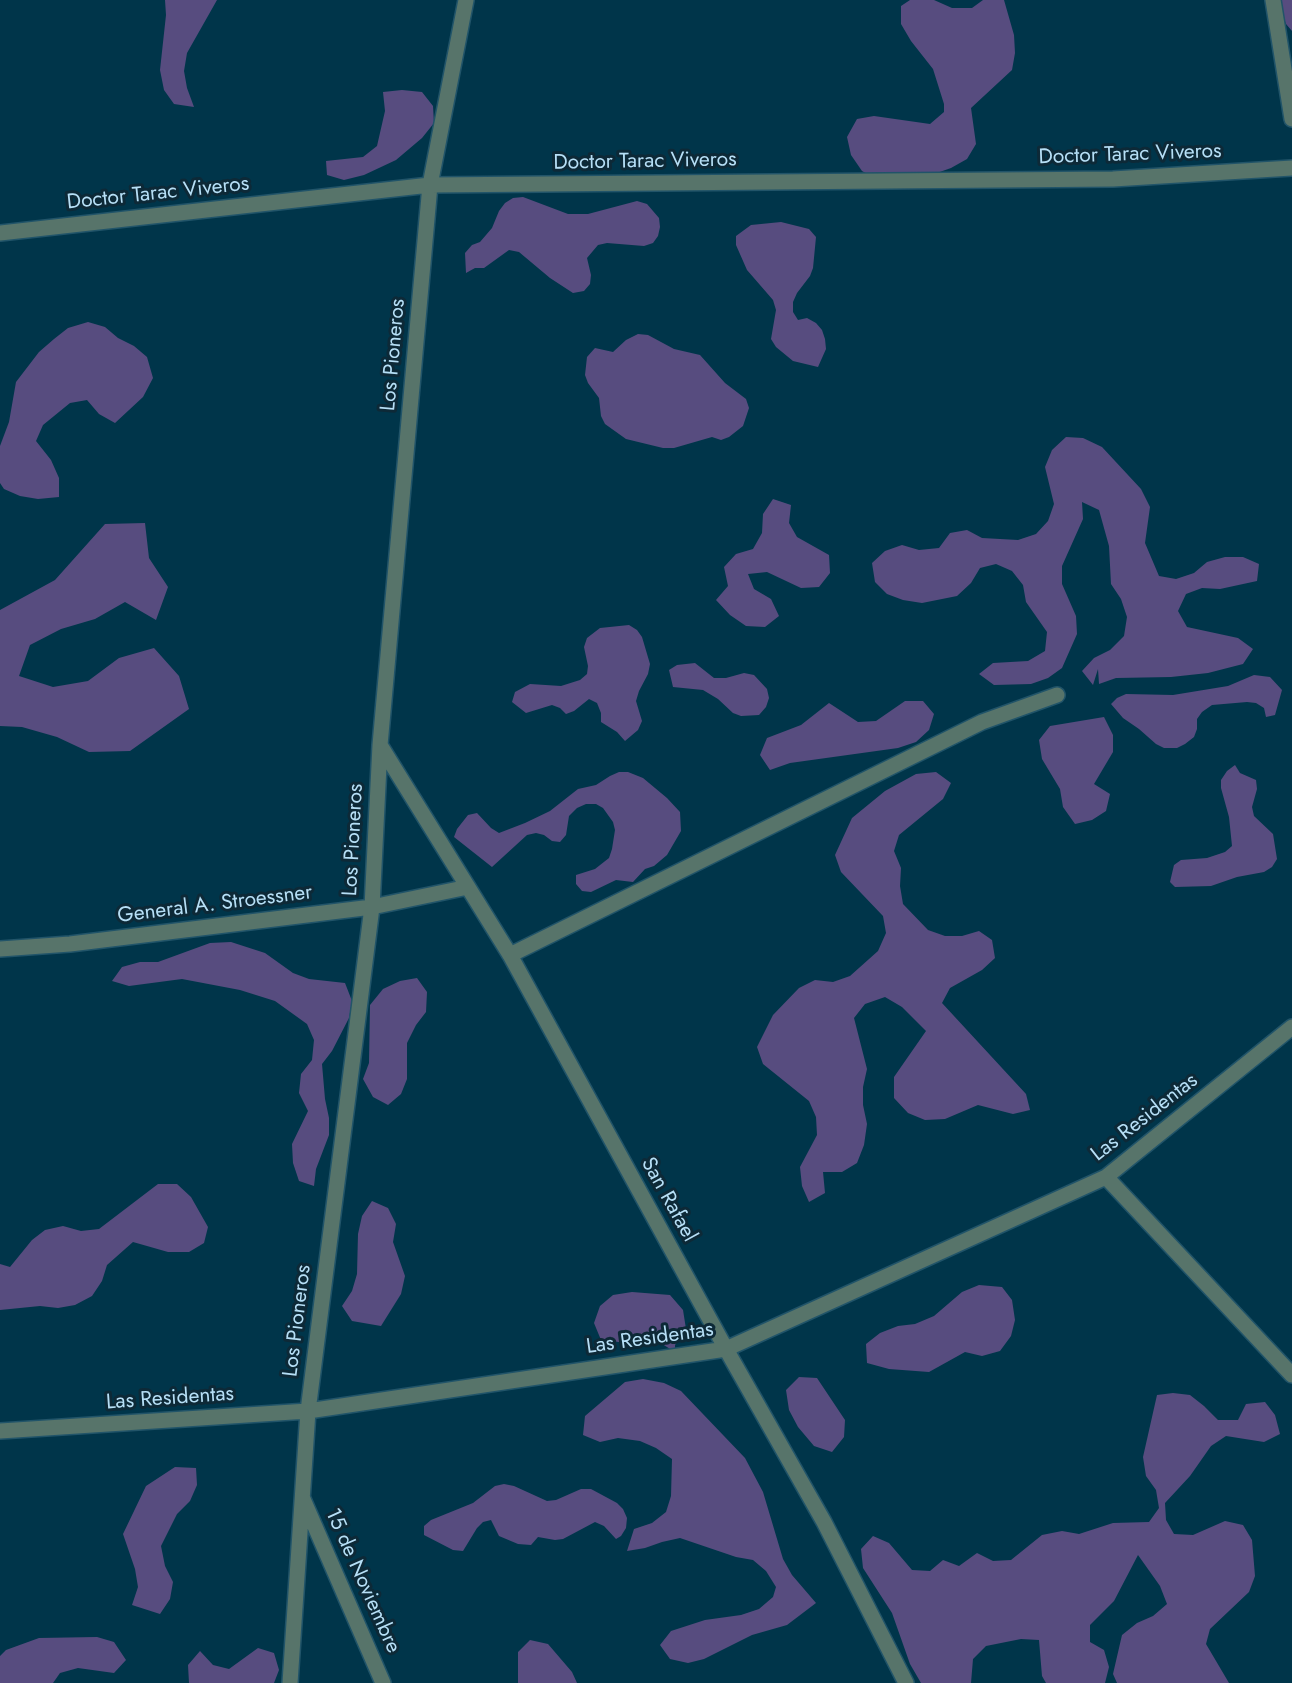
<!DOCTYPE html>
<style>
body{margin:0}
canvas{display:block;background:#00354a}
</style>
<canvas width="1292" height="1683"></canvas>
<script>
const context = document.querySelector('canvas').getContext('2d');
context.lineJoin = 'round';
function paint(path, color) {
  context.fillStyle = color;
  context.fill(path, 'evenodd');
}
function toPath(rows) {
  const path = new Path2D();
  for (const r of rows) {
    path.moveTo(r[0], r[1]);
    for (let i = 2; i < r.length; i += 2) path.lineTo(r[i], r[i + 1]);
  }
  return path;
}
function stroke(path, color, width, dash) {
  context.strokeStyle = color;
  context.lineWidth = width;
  context.lineCap = dash ? 'butt' : 'round';
  context.setLineDash(dash || []);
  context.stroke(path);
}
function label(font, color, halo, rows, align = 'center') {
  context.font = font + ' Jost,sans-serif';
  context.lineWidth = 6;
  context.setLineDash([]);
  context.textBaseline = 'middle';
  context.strokeStyle = halo;
  context.fillStyle = color;
  for (const [text, x, y, turn = 0] of rows) {
    context.save();
    context.translate(x, y);
    context.rotate((+turn || 0) * Math.PI / 180);
    context.textAlign = isNaN(turn) ? turn : align;
    if (halo) context.strokeText(text, 0, 0);
    context.fillText(text, 0, 0);
    context.restore();
  }
}
paint(toPath([
 [165,0,217,0,187,53,184,71,187,88,194,107,174,104,164,90,160,70,166,15],
 [910,0,934,0,952,8,972,8,983,0,1004,0,1014,35,1015,53,1012,70,971,108,976,144,967,159,951,168,900,186,882,182,862,171,851,155,847,137,857,119,874,116,930,124,944,112,944,104,933,69,911,41,901,24,901,6],
 [1277,0,1292,0,1292,31,1286,24],
 [402,90,422,92,433,106,434,123,422,138,396,160,364,175,344,180,327,175,326,161,363,157,377,146,385,111,383,92],
 [523,197,568,214,588,214,637,201,647,204,659,218,660,227,658,236,653,243,644,246,607,243,598,245,587,258,591,275,590,284,584,291,573,293,550,278,519,252,509,250,484,268,475,268,466,273,465,253,472,245,480,242,492,228,499,211,505,203,513,198],
 [781,222,809,229,816,237,813,268,810,276,797,293,793,302,793,312,798,320,807,318,816,323,822,330,825,339,826,349,818,367,793,361,776,347,771,339,776,310,773,300,747,270,736,245,736,236,751,225],
 [88,322,105,327,118,338,134,346,147,357,153,378,143,397,115,423,99,414,87,400,70,403,43,425,36,441,51,460,59,478,59,497,38,499,20,496,4,489,0,483,0,446,9,422,16,382,39,352,54,339,68,328],
 [638,334,648,335,674,349,700,355,725,383,746,399,749,408,743,426,729,437,721,440,712,437,674,448,663,448,626,439,605,424,601,416,599,398,588,383,585,375,587,357,595,348,613,352,626,340],
 [1066,437,1083,438,1102,447,1141,489,1150,507,1145,543,1159,576,1176,579,1194,573,1207,562,1225,557,1243,557,1259,564,1257,581,1220,589,1202,588,1186,594,1178,611,1187,627,1238,638,1253,649,1243,664,1208,673,1171,677,1116,678,1099,684,1098,669,1093,685,1082,671,1094,658,1110,650,1124,636,1127,617,1121,599,1111,584,1109,546,1099,510,1082,502,1083,519,1062,566,1062,584,1076,616,1077,634,1062,668,1048,678,1031,684,994,685,979,674,993,663,1028,661,1045,651,1047,632,1026,602,1023,585,1012,571,996,564,980,568,971,583,957,596,922,603,903,600,887,594,875,582,872,563,885,551,902,545,919,550,939,548,950,533,967,530,982,538,1018,540,1036,534,1048,521,1054,504,1045,467,1052,450],
 [773,499,791,505,789,523,797,537,829,555,830,573,819,587,801,588,767,572,748,574,754,589,771,599,779,616,765,627,746,626,730,615,716,600,728,586,724,567,736,554,753,549,762,533,763,514],
 [145,523,149,558,168,587,156,620,125,602,95,619,61,629,30,645,19,676,53,687,88,681,119,658,154,648,179,676,189,709,130,751,89,752,57,737,22,727,0,726,0,610,55,580,105,524],
 [629,625,637,630,642,637,650,664,648,674,639,691,636,701,642,721,638,730,625,741,617,732,601,722,601,713,597,703,589,699,574,711,566,714,560,708,552,705,526,713,512,702,515,692,530,684,561,686,580,680,587,674,588,666,584,647,587,638,600,628],
 [695,663,714,678,726,678,744,673,754,675,767,689,769,698,766,707,759,715,741,716,733,713,718,699,703,690,673,687,669,670,677,665],
 [1254,675,1270,677,1282,690,1275,715,1266,717,1264,708,1256,703,1247,702,1212,705,1202,712,1197,719,1197,729,1194,737,1185,744,1177,748,1164,748,1156,744,1139,729,1123,718,1111,704,1117,698,1126,694,1173,695,1228,686],
 [905,701,923,701,934,714,929,730,916,742,898,748,790,763,770,770,760,755,767,738,801,725,829,703,858,722,876,721],
 [1104,717,1113,735,1113,752,1094,784,1110,794,1106,811,1092,820,1075,824,1063,807,1060,789,1042,759,1039,740,1050,726],
 [1235,765,1240,773,1256,780,1257,789,1252,807,1254,816,1273,834,1277,859,1272,867,1264,872,1237,877,1211,886,1175,887,1170,882,1174,865,1181,860,1207,858,1225,852,1232,846,1229,817,1221,788,1221,780,1227,771],
 [619,772,628,772,643,778,667,798,680,812,681,831,667,855,654,866,645,869,633,882,616,880,591,892,582,891,576,884,576,875,595,869,609,858,612,849,615,830,613,822,603,808,596,804,586,804,577,808,569,816,566,835,560,842,552,841,544,835,536,833,527,835,492,867,454,837,457,829,468,815,477,813,491,828,499,833,525,823,550,811,578,789,596,785,610,776],
 [936,772,951,783,943,799,899,835,894,851,901,868,900,886,903,904,928,930,945,936,962,936,979,931,992,940,995,958,982,970,950,988,942,1003,1026,1094,1030,1110,1013,1114,978,1105,945,1119,925,1120,908,1113,894,1098,894,1077,926,1031,902,1007,885,997,865,1004,854,1018,867,1069,863,1087,863,1105,867,1124,864,1145,857,1163,842,1172,823,1172,825,1193,809,1202,802,1186,800,1167,817,1135,816,1117,809,1101,763,1064,757,1047,773,1015,799,988,815,980,833,982,850,976,878,951,886,933,883,916,841,872,835,855,852,818,885,791,916,774],
 [231,942,265,953,293,973,309,979,345,983,352,1001,349,1018,332,1051,322,1064,325,1099,329,1118,329,1135,316,1169,314,1186,299,1181,293,1163,292,1144,308,1111,299,1093,301,1074,312,1060,314,1040,307,1024,275,1001,240,990,182,979,129,986,112,981,122,967,140,962,158,962,210,943],
 [417,978,427,992,426,1012,416,1025,407,1043,407,1079,401,1094,388,1105,373,1097,363,1079,369,1063,370,1005,383,989,400,981],
 [158,1184,177,1184,191,1197,208,1227,204,1243,189,1252,168,1252,133,1242,107,1265,102,1281,92,1296,75,1305,58,1308,40,1306,0,1310,0,1264,10,1267,32,1240,45,1230,63,1226,81,1231,99,1229],
 [372,1201,388,1208,396,1224,393,1242,405,1276,401,1294,381,1326,352,1321,342,1306,352,1291,357,1274,358,1234,362,1216],
 [979,1285,1002,1287,1012,1300,1015,1320,1011,1336,1000,1351,982,1356,965,1352,929,1372,889,1369,867,1363,866,1344,880,1333,898,1326,915,1324,934,1316,962,1292],
 [632,1292,670,1295,683,1310,686,1329,675,1345,675,1352,659,1342,619,1342,601,1340,594,1323,600,1306,613,1295],
 [799,1377,817,1378,845,1420,844,1437,832,1452,814,1446,798,1427,789,1410,786,1390],
 [643,1379,664,1383,681,1391,745,1458,763,1492,783,1559,792,1575,816,1603,787,1625,752,1635,704,1659,688,1663,670,1659,660,1645,671,1631,705,1620,741,1615,759,1609,773,1597,776,1587,766,1571,753,1560,736,1557,680,1538,662,1542,645,1548,627,1551,634,1529,652,1523,666,1512,671,1496,672,1459,656,1448,640,1441,618,1438,600,1442,583,1435,585,1416,625,1382],
 [1173,1393,1190,1395,1204,1406,1218,1420,1238,1420,1246,1404,1265,1402,1275,1415,1280,1434,1264,1442,1226,1436,1211,1446,1190,1476,1165,1503,1166,1520,1174,1534,1193,1535,1225,1521,1243,1525,1252,1540,1255,1576,1249,1592,1210,1629,1206,1644,1229,1683,1117,1683,1113,1674,1122,1635,1137,1623,1153,1616,1167,1604,1160,1586,1138,1555,1114,1601,1090,1625,1090,1642,1104,1650,1109,1667,1105,1683,1046,1683,1042,1676,1039,1640,1021,1639,986,1646,973,1659,971,1683,921,1683,910,1664,892,1613,863,1568,861,1549,873,1536,889,1543,912,1570,930,1571,943,1560,959,1566,977,1553,993,1561,1011,1560,1042,1535,1062,1531,1079,1534,1113,1523,1149,1522,1159,1508,1156,1490,1146,1476,1143,1457,1157,1395],
 [175,1467,196,1468,197,1485,190,1501,177,1514,161,1546,165,1566,173,1582,170,1599,160,1614,132,1605,138,1587,135,1569,123,1534,146,1486],
 [504,1484,514,1486,547,1501,556,1500,581,1489,591,1489,617,1503,623,1509,627,1518,626,1528,621,1536,616,1539,604,1526,595,1522,563,1539,555,1540,538,1537,531,1545,518,1544,499,1536,491,1520,483,1522,477,1528,463,1551,453,1550,424,1535,424,1526,431,1520,473,1503,495,1486],
 [97,1637,114,1642,126,1660,114,1673,78,1668,60,1673,53,1683,0,1683,0,1656,6,1650,39,1638],
 [530,1640,548,1644,572,1672,577,1683,518,1683,518,1652],
 [258,1648,274,1653,279,1670,274,1683,189,1683,188,1665,200,1651,213,1665,229,1669]
]), '#574c7f');
const minor = toPath([
 [1273,0,1292,119],
 [0,233,430,185,1113,179,1292,168],
 [380,745,510,955,726,1349,824,1522,906,1683],
 [0,949,70,944,372,907,468,887],
 [510,955,982,722,1057,695],
 [1106,1177,1292,1375],
 [0,1431,308,1411,726,1349,1106,1177,1292,1027],
 [303,1499,383,1683],
 [290,1683,308,1411,372,907,380,745,430,185,466,0]
]);
stroke(minor, '#215469', 18);
stroke(minor, '#57746a', 15);
label('21px', '#b6dff6', '#0d2937', [
 ["Doctor Tarac Viveros",1130,155,-2],
 ["Doctor Tarac Viveros",645,162,-1],
 ["Doctor Tarac Viveros",158,194,-6],
 ["Los Pioneros",394,355,-85],
 ["Los Pioneros",354,840,-87],
 ["General A. Stroessner",215,905,-7],
 ["Las Residentas",1145,1118,-38],
 ["San Rafael",668,1200,61],
 ["Los Pioneros",298,1321,-83],
 ["Las Residentas",650,1339,-8],
 ["Las Residentas",170,1399,-4],
 ["15 de Noviembre",362,1581,66]
]);
</script>
